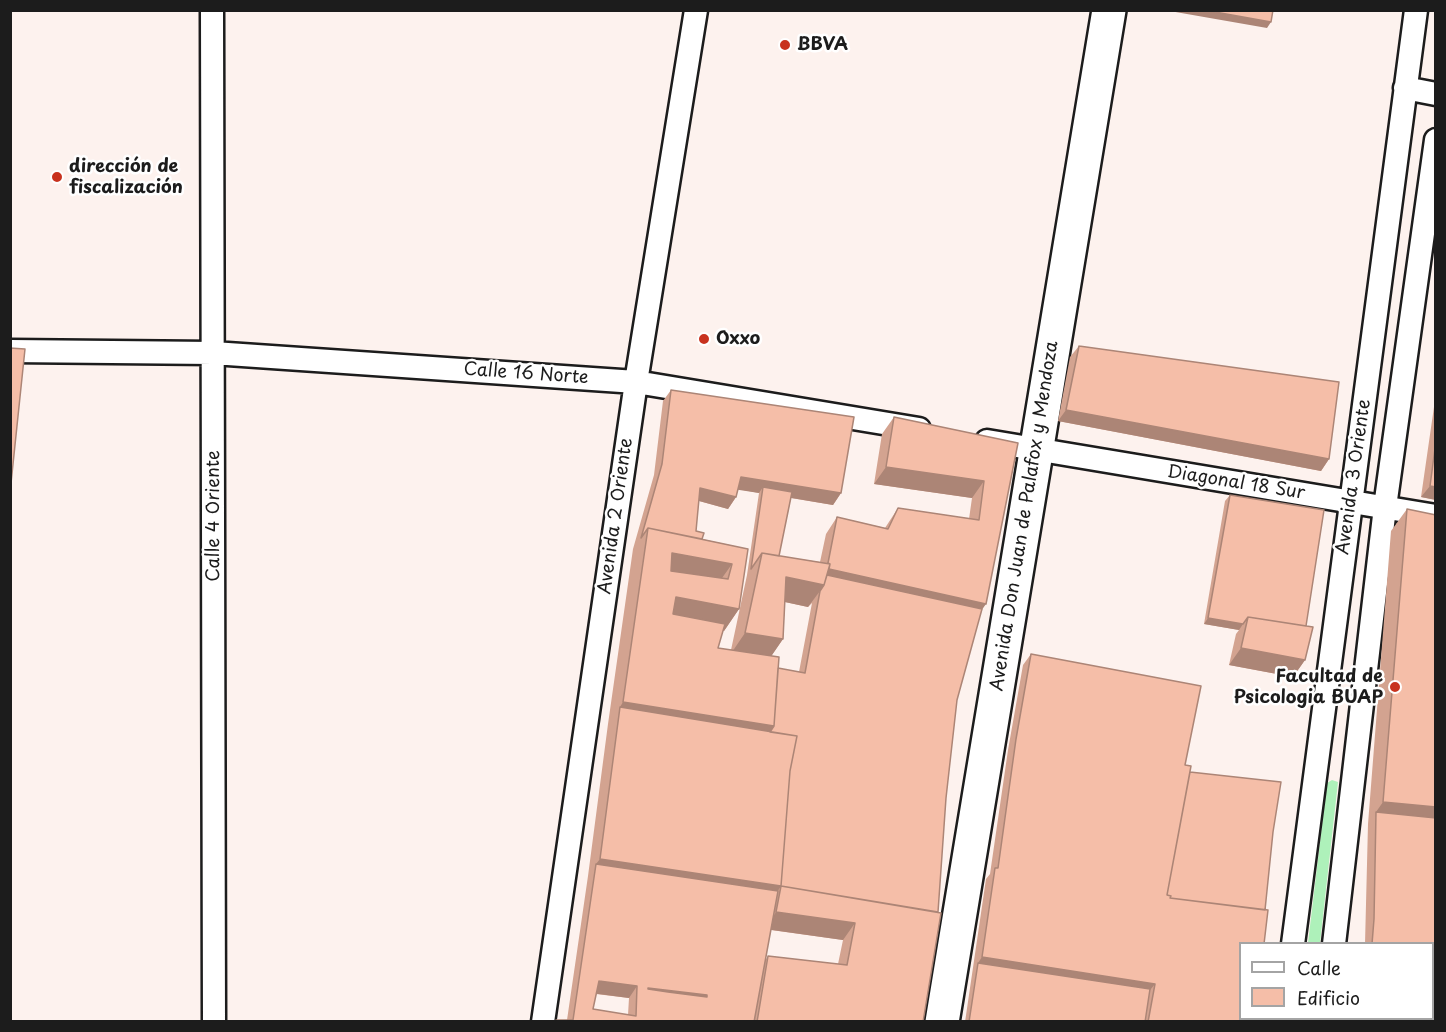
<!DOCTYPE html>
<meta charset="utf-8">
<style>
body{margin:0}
#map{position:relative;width:1446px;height:1032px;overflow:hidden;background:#fdf2ee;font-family:"Playpen Sans",sans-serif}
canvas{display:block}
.frame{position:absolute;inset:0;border:12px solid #1c1c1c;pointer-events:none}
.legend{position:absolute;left:1239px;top:942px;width:195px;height:78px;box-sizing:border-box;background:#fff;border:2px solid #a4a4a4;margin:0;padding:8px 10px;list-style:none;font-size:18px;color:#1c1c1c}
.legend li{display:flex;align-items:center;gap:12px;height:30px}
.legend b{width:30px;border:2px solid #a4a4a4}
</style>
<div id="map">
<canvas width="1446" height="1032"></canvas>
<div class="frame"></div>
<ul class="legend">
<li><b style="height:8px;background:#fff"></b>Calle</li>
<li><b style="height:16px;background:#f5bea8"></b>Edificio</li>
</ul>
</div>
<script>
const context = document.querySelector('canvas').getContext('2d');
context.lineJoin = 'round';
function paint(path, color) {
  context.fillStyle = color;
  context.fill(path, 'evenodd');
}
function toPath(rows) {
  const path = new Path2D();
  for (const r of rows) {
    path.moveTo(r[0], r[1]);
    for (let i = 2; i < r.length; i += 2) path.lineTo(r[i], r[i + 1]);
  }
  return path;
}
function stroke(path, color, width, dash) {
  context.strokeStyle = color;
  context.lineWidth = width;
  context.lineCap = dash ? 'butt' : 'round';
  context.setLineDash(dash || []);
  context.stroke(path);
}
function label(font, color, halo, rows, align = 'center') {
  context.font = font + ' "Playpen Sans",sans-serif';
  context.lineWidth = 5;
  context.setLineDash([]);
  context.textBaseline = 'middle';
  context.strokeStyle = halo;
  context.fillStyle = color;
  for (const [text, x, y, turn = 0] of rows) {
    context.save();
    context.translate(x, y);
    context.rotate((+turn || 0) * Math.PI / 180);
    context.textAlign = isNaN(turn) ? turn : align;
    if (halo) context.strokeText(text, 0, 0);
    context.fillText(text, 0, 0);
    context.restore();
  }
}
paint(toPath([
 [1332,780,1338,782,1320,943,1308,943,1327,783]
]), '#aef1ba');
const street = toPath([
 [212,10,214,1022],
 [1405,88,1436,94],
 [10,351,213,353,636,382,919,429],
 [987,441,1436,516],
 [1293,944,1416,10],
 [1334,944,1385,507,1436,140],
 [543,1022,636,382,696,10],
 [1282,1022,1283,1018],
 [1326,1022,1326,1018]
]);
const secondary = toPath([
 [942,1022,1109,10]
]);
stroke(street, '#1c1c1c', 27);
stroke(secondary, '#1c1c1c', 38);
stroke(street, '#fff', 22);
stroke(secondary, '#fff', 33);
paint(toPath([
 [1079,346,1329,459,1321,471,1058,421,1070,357],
 [671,390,841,493,833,505,791,498,779,556,820,562,826,534,837,517,885,528,898,508,969,519,972,498,874,484,882,434,894,417,1018,443,982,609,957,700,946,798,923,1022,555,1022,556,1020,567,1020,588,876,608,724,633,549,654,475,663,401],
 [738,489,759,493,747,575,731,650,718,648,723,631,724,631,739,609,748,549,702,539,696,531,699,501,728,509,736,497],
 [785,602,808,607,812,603,799,672,778,668,771,656,783,639],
 [771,930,843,940,838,964,768,956,765,961],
 [596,994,629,998,628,1015,593,1009],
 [1436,393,1436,500,1421,497],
 [1230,495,1306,626,1305,660,1293,677,1229,665,1236,634,1239,630,1204,624,1225,501],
 [1407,509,1436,515,1436,1022,1359,1022,1359,1018,1432,1018,1432,944,1365,944,1368,824,1391,531],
 [1031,654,1185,765,1190,772,1273,832,1251,1022,965,1022,986,879,990,874,1008,750,1023,665]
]), '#d3a390');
paint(toPath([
 [1164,10,1204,10,1271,22,1267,28],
 [1066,410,1329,459,1321,471,1058,421],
 [886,467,984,481,972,498,874,484],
 [741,477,841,493,833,505,762,493,763,487,759,493,733,489],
 [1430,486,1436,487,1436,500,1421,497],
 [700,488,736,497,728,509,692,499],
 [646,539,732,564,717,585,657,575],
 [827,568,986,604,974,621,823,587,808,607,771,599,786,577],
 [676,597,739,609,724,631,661,619],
 [1208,618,1243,624,1239,630,1204,624],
 [745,633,783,639,768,661,730,655],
 [1241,648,1305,660,1293,677,1229,665],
 [623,702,774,726,767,736,620,707],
 [1383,802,1436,807,1436,831,1376,812],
 [600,859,781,886,770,903,596,864],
 [776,912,855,923,843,940,765,929],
 [982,957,1155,984,1146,995,978,963,974,969],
 [599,981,637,986,629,998,591,993],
 [648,988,707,995,699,1007,640,999]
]), '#ac8576');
const building = toPath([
 [1204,10,1273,10,1271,22,1204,10],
 [1079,346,1339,382,1329,459,1066,410,1079,346],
 [10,348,25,349,10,493,10,348],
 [671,390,854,417,841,493,741,477,736,497,700,488,696,531,704,533,702,539,648,528,641,538,662,464,671,390],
 [894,417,1018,443,986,604,829,569,830,564,828,563,837,517,888,529,898,508,979,520,984,481,886,467,894,417],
 [1436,441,1436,487,1430,486,1436,441],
 [763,487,792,492,779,556,762,553,751,569,763,487],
 [1230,495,1324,510,1306,626,1248,617,1243,624,1208,618,1230,495],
 [1407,509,1436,515,1436,807,1383,802,1407,509],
 [648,528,748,549,739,609,676,597,673,614,725,624,718,648,779,657,774,726,623,702,648,528],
 [672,553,732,564,728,579,671,571,672,553],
 [762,553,830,564,824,585,786,577,783,639,745,633,762,553],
 [827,575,982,609,957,700,946,798,938,912,781,886,790,771,797,736,770,732,774,726,778,668,805,673,820,591,824,585,827,575],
 [1248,617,1313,627,1305,660,1241,648,1248,617],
 [1031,654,1201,686,1185,765,1191,766,1167,895,1171,896,1170,898,1268,910,1264,944,1240,944,1240,1018,1252,1018,1251,1022,1148,1022,1155,984,982,957,995,868,998,868,1016,739,1031,654],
 [620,707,797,736,790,771,781,886,600,859,620,707],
 [1190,772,1281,782,1273,832,1265,910,1170,898,1171,896,1167,895,1190,772],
 [1376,812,1436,818,1436,1022,1366,1022,1367,1018,1432,1018,1432,944,1372,944,1374,919,1376,812],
 [596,864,778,891,754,1022,556,1022,556,1020,573,1020,596,864],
 [599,981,637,986,636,1016,593,1009,599,981],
 [648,988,707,995,707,997,668,992,648,989,648,988],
 [781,886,941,913,923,1022,757,1022,768,956,847,965,855,923,776,912,781,886],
 [978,963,1150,989,1145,1022,969,1022,978,963]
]);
paint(building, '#f5bea8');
stroke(building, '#ac8576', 1.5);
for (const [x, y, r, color] of [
 [785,45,6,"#c8321e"],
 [57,177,6,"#c8321e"],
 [704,339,6,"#c8321e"],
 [1395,687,6,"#c8321e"]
]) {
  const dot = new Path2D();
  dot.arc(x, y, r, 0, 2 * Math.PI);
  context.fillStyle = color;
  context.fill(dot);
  stroke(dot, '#fff', 2);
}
label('bold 18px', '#1c1c1c', '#fff', [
 ["BBVA",797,45],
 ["dirección de",69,167],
 ["fiscalización",69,188],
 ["Oxxo",716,339],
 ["Facultad de",1383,677,"right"],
 ["Psicologia BUAP",1383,698,"right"]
], 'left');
label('18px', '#1c1c1c', '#fff', [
 ["Calle 16 Norte",526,374,4],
 ["Avenida 3 Oriente",1354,477,-82],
 ["Diagonal 18 Sur",1236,483,9],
 ["Calle 4 Oriente",214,516,-90],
 ["Avenida 2 Oriente",616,516,-82],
 ["Avenida Don Juan de Palafox y Mendoza",1025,516,-81]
]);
</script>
